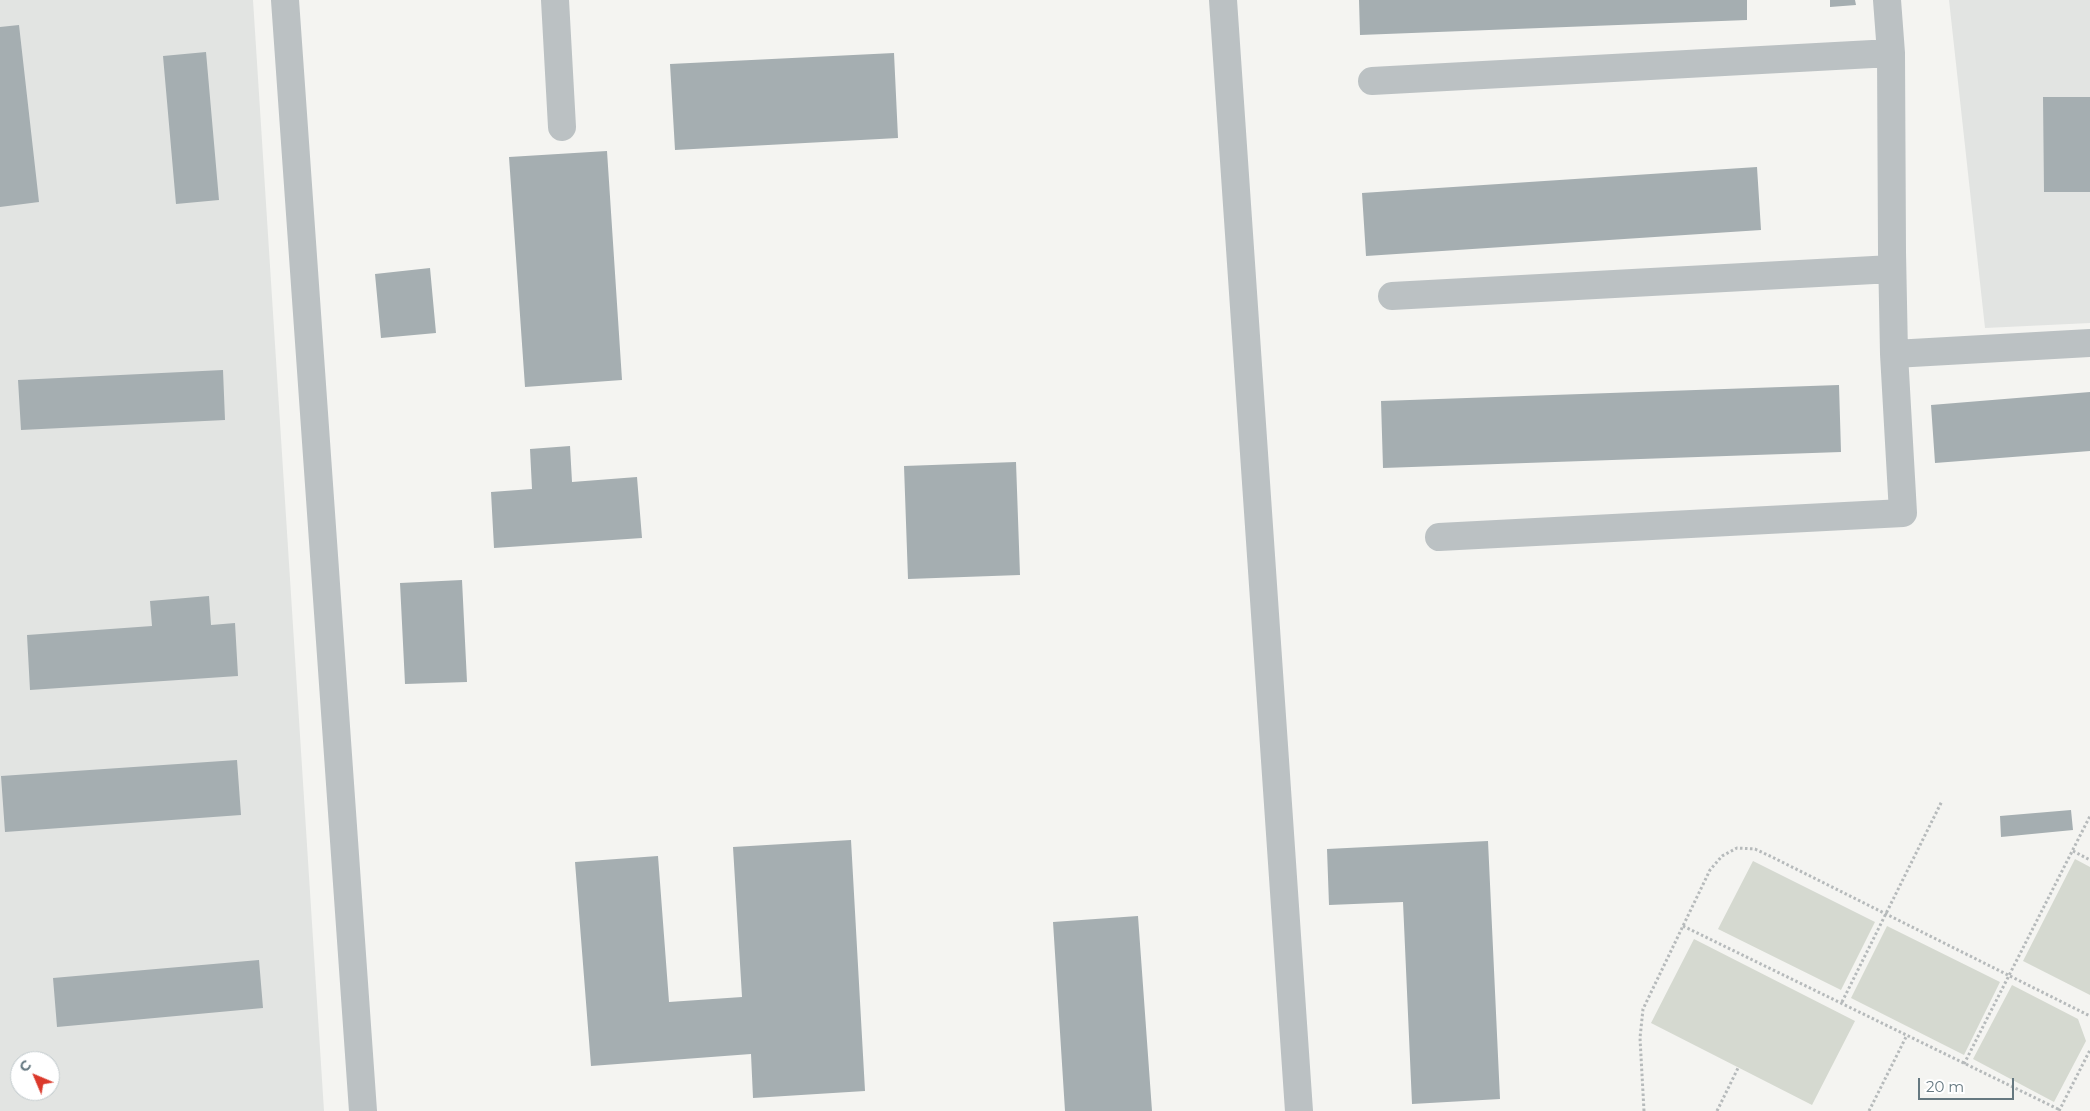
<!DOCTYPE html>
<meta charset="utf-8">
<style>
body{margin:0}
#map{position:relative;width:2090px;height:1111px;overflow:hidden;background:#f4f4f1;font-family:Montserrat,sans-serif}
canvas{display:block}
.north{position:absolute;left:10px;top:1051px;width:50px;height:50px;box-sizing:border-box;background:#fff;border:1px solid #c1c9cc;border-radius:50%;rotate:315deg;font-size:14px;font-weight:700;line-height:20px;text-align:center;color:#657880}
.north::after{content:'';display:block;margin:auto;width:18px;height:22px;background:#db392b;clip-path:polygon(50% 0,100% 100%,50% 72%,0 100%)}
.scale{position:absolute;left:1918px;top:1078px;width:96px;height:22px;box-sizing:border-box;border:2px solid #657880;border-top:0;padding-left:6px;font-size:15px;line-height:18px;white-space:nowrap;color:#657880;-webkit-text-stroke:4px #fff;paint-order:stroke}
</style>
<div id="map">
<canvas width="2090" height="1111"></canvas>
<div class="north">С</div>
<div class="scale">20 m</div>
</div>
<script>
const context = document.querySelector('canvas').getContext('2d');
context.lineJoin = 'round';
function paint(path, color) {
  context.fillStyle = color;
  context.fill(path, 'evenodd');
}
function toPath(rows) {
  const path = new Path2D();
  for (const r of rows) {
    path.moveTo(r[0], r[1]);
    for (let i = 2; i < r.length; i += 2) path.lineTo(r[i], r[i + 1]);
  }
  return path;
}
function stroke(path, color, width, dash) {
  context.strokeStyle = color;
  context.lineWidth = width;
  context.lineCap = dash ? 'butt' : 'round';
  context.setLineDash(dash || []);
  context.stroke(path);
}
paint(toPath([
 [0,0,253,0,324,1111,0,1111],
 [20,1061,50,1061,50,1091,20,1091],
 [1949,0,2090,0,2090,323,1985,328]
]), '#e2e4e2');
paint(toPath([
 [2075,859,2090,867,2090,995,2023,961],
 [1753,861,1875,922,1841,990,1718,929],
 [1887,926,2000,982,1964,1055,1851,998],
 [1694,939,1855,1021,1812,1105,1651,1023],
 [2012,985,2078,1019,2086,1041,2054,1102,1973,1059]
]), '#d5d9d0');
paint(toPath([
 [1359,0,1747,0,1747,20,1360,35],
 [1830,0,1855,0,1856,5,1830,7],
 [19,25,39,202,0,207,0,27],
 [206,52,219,200,176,204,163,56],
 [894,53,898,138,675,150,670,64],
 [2043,97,2090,97,2090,192,2044,192],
 [607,151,622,380,525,387,509,157],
 [1757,167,1761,230,1366,256,1362,193],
 [430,268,436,333,381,338,375,274],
 [223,370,225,420,21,430,18,380],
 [1839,385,1841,452,1383,468,1381,401],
 [2090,392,2090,451,1935,463,1931,405],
 [570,446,572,482,637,477,642,538,494,548,491,492,532,489,530,449],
 [1016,462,1020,575,908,579,904,466],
 [462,580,467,682,405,684,400,583],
 [209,596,211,625,235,623,238,676,30,690,27,635,152,626,150,601],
 [237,760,241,815,5,832,1,776],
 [2071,810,2073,830,2001,837,2000,816],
 [851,840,865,1091,753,1098,751,1054,591,1066,575,862,658,856,669,1002,742,997,733,847],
 [1488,841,1500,1099,1412,1104,1403,902,1329,905,1327,849],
 [1138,916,1152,1111,1065,1111,1053,922],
 [259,960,263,1008,57,1027,53,978]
]), '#a5aeb1');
stroke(toPath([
 [2073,851,2090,860],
 [1683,926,2060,1110],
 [1842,1002,1942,801],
 [1964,1064,2090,816],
 [1644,1111,1640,1038,1643,1009,1710,870,1722,856,1737,848,1755,849,1772,857,2090,1016],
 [1717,1111,1738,1068],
 [1869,1111,1907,1035],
 [2059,1111,2090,1050]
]), '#b6babb', 3, [2.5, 2.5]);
stroke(toPath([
 [285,0,363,1111],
 [555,0,562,127],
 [1223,0,1299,1111],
 [1372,81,1891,53],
 [1392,296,1892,269],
 [1894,354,2090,343],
 [1439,537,1903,513,1894,354,1892,252,1891,53,1887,0]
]), '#bbc1c3', 28);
</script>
